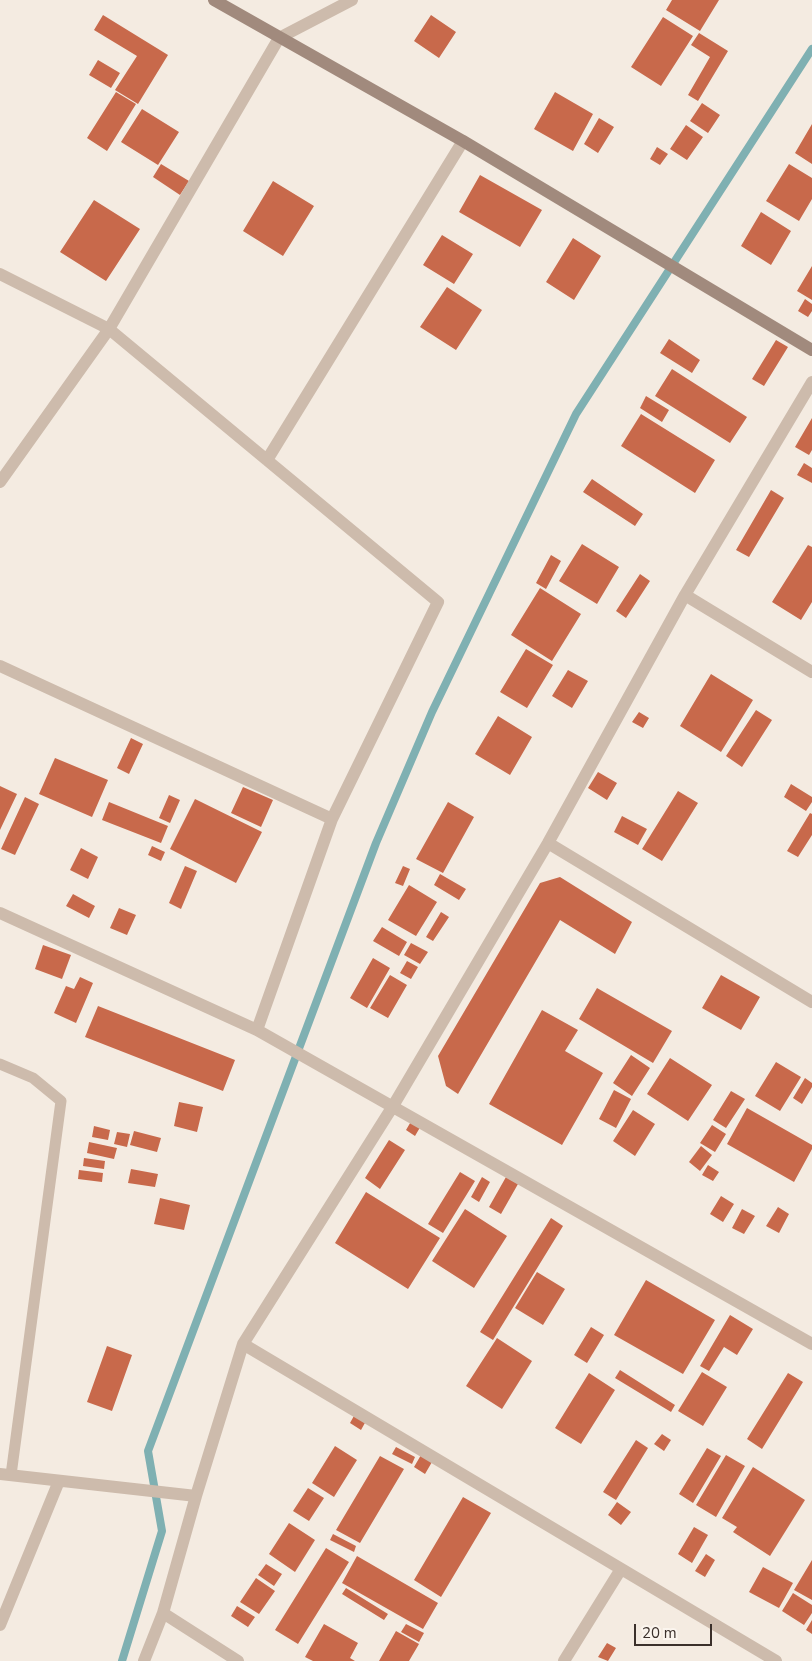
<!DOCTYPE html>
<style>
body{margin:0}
#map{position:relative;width:812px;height:1661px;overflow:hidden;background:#f4ebe1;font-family:"Nunito Sans",sans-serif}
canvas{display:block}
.scale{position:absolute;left:634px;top:1624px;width:78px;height:22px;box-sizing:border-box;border:2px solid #3b302b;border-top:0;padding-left:6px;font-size:15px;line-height:18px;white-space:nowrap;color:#3b302b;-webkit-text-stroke:4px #fbf5ee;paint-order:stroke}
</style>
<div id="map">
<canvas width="812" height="1661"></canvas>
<div class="scale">20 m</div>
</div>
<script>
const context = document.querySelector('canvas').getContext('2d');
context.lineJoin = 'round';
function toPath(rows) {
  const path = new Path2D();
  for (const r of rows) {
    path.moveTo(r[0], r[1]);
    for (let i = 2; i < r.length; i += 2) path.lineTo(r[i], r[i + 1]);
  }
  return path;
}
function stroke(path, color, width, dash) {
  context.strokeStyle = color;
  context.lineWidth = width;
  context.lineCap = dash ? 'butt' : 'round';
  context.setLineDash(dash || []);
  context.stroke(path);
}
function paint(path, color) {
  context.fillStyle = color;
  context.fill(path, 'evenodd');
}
stroke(toPath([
 [122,1661,162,1531,148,1451,376,843,432,712,576,414,812,49]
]), '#7fb0b2', 8);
paint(toPath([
 [672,0,719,0,700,31,666,10],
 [103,15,168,55,138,104,115,90,137,56,94,30],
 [431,15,456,32,439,58,414,41],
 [663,17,693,36,661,86,631,67],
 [699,33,728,51,698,101,688,95,710,57,691,45],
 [98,60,120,73,111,88,89,75],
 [116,92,136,104,107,151,87,138],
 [555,92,593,114,573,151,534,129],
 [702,103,720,115,708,133,690,121],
 [142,109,179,132,158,165,121,142],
 [599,118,614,127,598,153,584,144],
 [812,124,812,164,795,153],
 [686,125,703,137,687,160,670,149],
 [657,147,668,154,660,165,650,159],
 [161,164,189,181,180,195,153,177],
 [789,164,812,178,812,199,799,221,766,201],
 [480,175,542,210,520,247,459,212],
 [273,181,314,206,283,256,243,231],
 [94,200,140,229,106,281,60,252],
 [761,212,791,231,771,265,741,246],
 [442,235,473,254,454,284,423,265],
 [573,238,601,256,574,300,546,282],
 [812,266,812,300,797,291],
 [447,287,482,310,456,350,420,327],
 [805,299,812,304,812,311,808,317,798,311],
 [669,339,700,360,692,373,660,353],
 [776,340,788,347,764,386,752,379],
 [672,369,747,417,730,443,655,396],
 [646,396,669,410,662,422,640,408],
 [641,414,715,460,695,493,621,446],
 [812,418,812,450,809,455,795,447],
 [804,463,812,468,812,483,797,475],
 [592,479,643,514,635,526,583,492],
 [771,490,784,498,749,557,736,550],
 [582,544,619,567,597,604,559,581],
 [808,545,812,547,812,602,801,620,772,602],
 [551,555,561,561,546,589,536,583],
 [640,574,650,581,626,618,616,611],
 [540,588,581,614,552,661,511,635],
 [526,649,553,665,527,708,500,692],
 [568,670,588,681,572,708,552,696],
 [711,674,753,700,721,752,680,726],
 [756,710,772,720,742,767,726,756],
 [639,712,649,718,643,728,632,722],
 [498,716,532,737,510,775,475,754],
 [131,738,143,744,129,774,117,768],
 [55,758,108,780,92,817,39,794],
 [598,772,617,783,607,800,588,788],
 [791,784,812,797,812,802,806,811,784,797],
 [0,786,17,794,0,830],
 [243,787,273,800,261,827,231,813],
 [678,791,698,803,662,861,642,849],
 [169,795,180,800,170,823,159,818],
 [25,797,39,804,15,855,1,849],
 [195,799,262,832,236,883,170,849],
 [109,802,168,826,161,843,102,820],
 [448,802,474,817,443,873,416,859],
 [810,813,812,814,812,835,798,857,787,851],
 [622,816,647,829,638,845,614,832],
 [152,846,165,852,161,861,148,855],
 [81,848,98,857,88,879,70,870],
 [185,866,197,871,181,909,169,903],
 [403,866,410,869,403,886,395,883],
 [440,874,466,889,459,900,434,885],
 [560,877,632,922,615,954,560,920,458,1094,446,1086,438,1056,540,883],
 [409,885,437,902,416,936,388,920],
 [73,894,95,906,89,918,66,906],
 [119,908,136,915,127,935,110,928],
 [441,912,449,917,433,941,426,937],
 [382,927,407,942,399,956,373,941],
 [411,943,428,952,420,964,404,955],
 [43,945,71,955,62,979,35,969],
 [373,958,390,968,367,1008,350,998],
 [407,961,418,967,411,979,400,973],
 [390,975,407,985,388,1018,370,1008],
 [721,975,760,997,741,1030,702,1008],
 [80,977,93,983,76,1023,54,1013,66,986,74,989],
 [597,988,672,1031,653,1063,579,1019],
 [98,1006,235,1060,223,1091,85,1037],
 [542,1010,578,1030,565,1051,603,1073,562,1145,489,1104],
 [631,1055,650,1068,632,1096,613,1083],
 [670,1058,712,1085,688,1121,647,1094],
 [776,1062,801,1077,780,1111,755,1096],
 [805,1078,812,1083,812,1087,802,1104,793,1098],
 [614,1090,631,1099,616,1128,599,1119],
 [731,1091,745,1099,726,1128,713,1120],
 [179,1102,203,1107,197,1132,174,1126],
 [747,1108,812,1145,812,1149,794,1182,727,1144],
 [633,1110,655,1124,635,1156,613,1141],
 [413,1118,422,1124,415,1136,406,1130],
 [712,1125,726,1134,715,1152,700,1143],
 [94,1126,110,1130,108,1140,92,1137],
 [134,1131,161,1138,157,1152,130,1145],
 [117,1132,130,1134,127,1147,114,1144],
 [389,1140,405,1150,380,1189,365,1178],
 [89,1142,117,1148,114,1159,87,1153],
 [701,1146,712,1155,700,1171,689,1162],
 [84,1158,105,1161,104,1169,83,1166],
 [708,1165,719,1172,713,1181,702,1175],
 [131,1169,158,1174,155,1187,128,1183],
 [79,1170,103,1173,102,1182,78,1179],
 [460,1172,475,1181,443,1233,428,1224],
 [482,1177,490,1182,479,1202,471,1197],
 [506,1177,518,1184,501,1214,489,1207],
 [366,1192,440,1238,408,1289,335,1243],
 [721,1196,734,1204,723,1222,710,1214],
 [160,1198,190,1205,184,1230,154,1224],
 [778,1207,789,1214,779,1233,766,1226],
 [465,1209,507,1236,474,1288,432,1261],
 [742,1209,755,1216,744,1234,732,1228],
 [551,1218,563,1226,493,1340,480,1332],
 [537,1272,565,1289,543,1325,515,1308],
 [646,1280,715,1320,683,1374,614,1335],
 [730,1315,753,1329,737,1355,724,1347,709,1371,700,1366],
 [591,1327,604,1335,587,1363,574,1355],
 [497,1338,532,1361,502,1409,466,1386],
 [107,1346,132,1355,112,1411,87,1402],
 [620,1370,675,1405,671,1412,615,1378],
 [702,1372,727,1387,703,1426,678,1411],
 [589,1373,615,1390,581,1444,555,1428],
 [788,1373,803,1382,762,1449,747,1439],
 [355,1414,366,1421,361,1430,350,1423],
 [662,1434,671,1440,664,1451,654,1444],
 [636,1440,648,1448,616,1500,603,1492],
 [335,1446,357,1460,334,1497,312,1483],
 [396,1447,415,1457,412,1464,392,1454],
 [707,1448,721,1456,693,1503,679,1494],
 [421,1455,432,1462,425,1474,414,1467],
 [726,1455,745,1466,716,1517,696,1505],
 [380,1456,404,1469,360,1543,336,1530],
 [753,1467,805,1500,770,1556,733,1532,737,1527,722,1518],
 [308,1488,324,1498,309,1521,293,1511],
 [463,1497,491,1513,441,1597,414,1580],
 [617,1502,631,1512,621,1525,608,1515],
 [289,1523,315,1540,295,1572,269,1554],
 [694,1527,708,1535,692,1563,678,1554],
 [333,1534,356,1546,354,1552,330,1540],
 [326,1548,349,1562,298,1644,275,1630],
 [706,1554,715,1560,705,1577,695,1571],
 [357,1556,438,1603,423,1629,342,1583],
 [812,1560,812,1600,794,1590],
 [266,1564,282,1574,274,1586,258,1575],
 [763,1567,793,1583,779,1608,749,1592],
 [256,1578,275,1591,259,1614,240,1602],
 [346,1588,388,1614,384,1620,342,1594],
 [793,1593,812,1605,812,1613,804,1625,782,1611],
 [237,1606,255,1617,248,1627,231,1616],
 [812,1620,812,1634,806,1630],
 [324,1624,358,1643,350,1658,355,1661,313,1661,305,1657],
 [406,1624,424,1633,419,1642,401,1632],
 [396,1631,419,1644,409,1661,379,1661],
 [607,1643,616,1648,608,1661,598,1657]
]), '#c8694b');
stroke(toPath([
 [0,1064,33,1078,61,1101,11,1475]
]), '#cdbbac', 11);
stroke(toPath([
 [0,274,109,329,438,602,332,819,257,1030],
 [267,460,463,141],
 [0,482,109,329,279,38,352,0],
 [685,595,812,672],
 [0,666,332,819],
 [548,843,812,1002],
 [0,913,257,1030,812,1344],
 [243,1344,776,1661],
 [0,1474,196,1496],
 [163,1613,238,1661],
 [0,1625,59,1481],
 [144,1661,163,1613,196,1496,243,1344,393,1106,548,843,685,595,812,382],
 [564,1661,621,1569]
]), '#cdbbac', 12);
stroke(toPath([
 [214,0,463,141,812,350]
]), '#a18a7d', 12);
</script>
